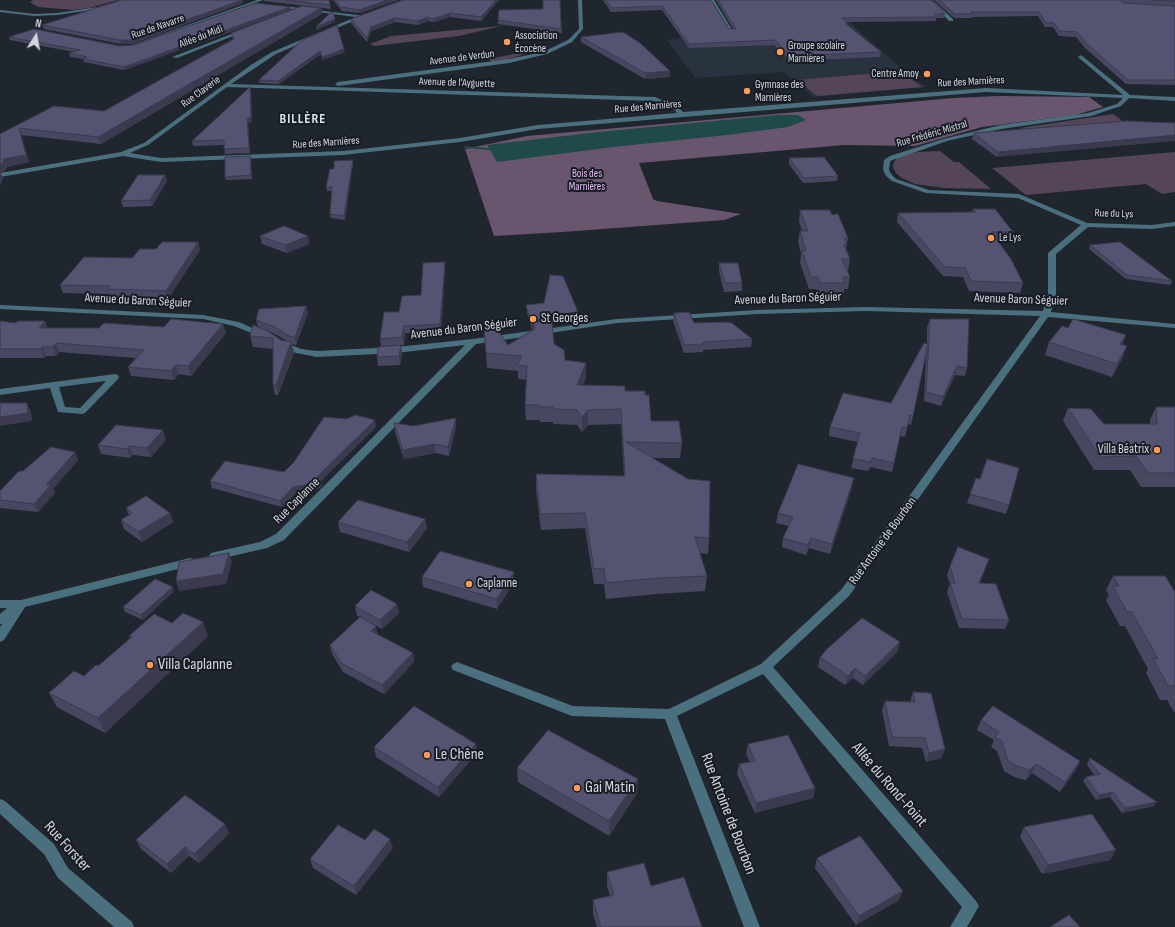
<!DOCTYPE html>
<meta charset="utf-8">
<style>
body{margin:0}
#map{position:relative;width:1175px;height:927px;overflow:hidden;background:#20262e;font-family:"Sofia Sans Condensed",sans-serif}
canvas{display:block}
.north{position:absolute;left:16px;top:16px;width:40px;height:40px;-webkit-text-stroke:3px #171c24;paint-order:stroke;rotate:11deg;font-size:11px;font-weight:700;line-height:16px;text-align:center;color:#d3d7dd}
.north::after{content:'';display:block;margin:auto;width:14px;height:18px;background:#d3d7dd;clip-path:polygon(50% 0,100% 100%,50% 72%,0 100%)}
</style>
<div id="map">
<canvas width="1175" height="927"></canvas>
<div class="north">N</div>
</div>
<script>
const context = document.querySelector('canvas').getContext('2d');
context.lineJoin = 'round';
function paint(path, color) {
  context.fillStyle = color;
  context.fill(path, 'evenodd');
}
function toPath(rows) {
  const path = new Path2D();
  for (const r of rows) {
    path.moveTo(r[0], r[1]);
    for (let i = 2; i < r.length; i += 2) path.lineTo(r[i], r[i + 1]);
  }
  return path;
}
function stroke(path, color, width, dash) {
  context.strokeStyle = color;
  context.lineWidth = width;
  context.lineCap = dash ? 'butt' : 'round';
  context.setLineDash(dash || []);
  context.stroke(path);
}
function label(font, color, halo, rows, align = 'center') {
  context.font = font + ' "Sofia Sans Condensed",sans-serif';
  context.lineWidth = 4;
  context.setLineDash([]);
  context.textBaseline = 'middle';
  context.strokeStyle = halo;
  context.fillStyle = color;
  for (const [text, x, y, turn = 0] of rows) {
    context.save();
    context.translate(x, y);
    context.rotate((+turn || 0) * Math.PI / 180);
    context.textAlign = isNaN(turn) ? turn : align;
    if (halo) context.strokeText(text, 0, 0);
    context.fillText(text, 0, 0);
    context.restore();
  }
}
paint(toPath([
 [834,8,896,64,926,87,813,97,783,72,695,78,667,40,728,32]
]), '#29333f');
paint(toPath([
 [33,0,118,0,89,8,73,10,38,7,30,2],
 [501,26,459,36,374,46,370,44,391,36],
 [543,48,506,60,492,62,489,59],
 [900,71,922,87,817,96,798,80],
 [1113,114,1124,122,1022,129,1020,128],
 [940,151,954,162,959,162,991,189,944,188,915,184,902,178,896,173,893,167,894,162,897,158,904,155,917,152],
 [1175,152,1175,192,1162,194,1146,184,1026,195,992,168]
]), '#544658');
paint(toPath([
 [998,96,1089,97,1103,107,1075,115,982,127,915,146,844,145,639,163,653,199,657,201,741,214,724,220,562,232,494,236,465,149,527,136,954,98]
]), '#6a556f');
paint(toPath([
 [777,115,798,115,806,120,788,127,727,135,613,147,497,162,487,145,599,132]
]), '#1e4a49');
paint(toPath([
 [464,146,500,149,502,150,500,151,466,148,464,148,464,146]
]), '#1e4a49');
paint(toPath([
 [121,0,128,0,98,9,57,15,34,16,0,12,0,10,34,14,57,13,98,7,121,0],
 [257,0,263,0,135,47,121,48,119,47,132,45,257,0],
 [578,0,582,0,583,29,572,42,547,54,509,63,338,86,335,84,338,82,509,59,543,52,568,40,579,29,578,0],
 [710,0,714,0,734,33,730,33,710,0],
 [928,0,932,0,953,19,953,21,949,21,928,0],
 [275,5,365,16,276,54,231,84,655,97,679,108,683,112,986,88,1123,95,1079,58,1078,57,1081,55,1130,95,1175,97,1175,101,1129,98,1121,106,1091,116,1001,129,947,141,890,161,889,170,891,174,896,179,929,190,1019,194,1087,223,1152,225,1175,222,1175,226,1152,229,1088,227,1056,254,1056,294,1051,312,1175,324,1175,328,1048,317,849,596,773,667,976,901,979,906,967,927,950,927,962,907,763,674,677,716,760,927,744,927,665,719,572,716,453,670,451,667,453,664,457,662,573,706,669,709,761,664,841,590,1040,316,866,311,757,314,617,323,476,344,284,540,267,548,215,560,211,559,209,556,211,553,215,552,260,542,276,534,465,345,396,353,317,357,296,353,279,346,278,344,279,342,282,341,301,349,317,351,396,347,473,339,617,319,757,310,866,307,1043,311,1048,294,1048,253,1081,225,1018,198,926,193,892,181,886,176,883,170,884,160,890,156,943,139,1001,125,1088,113,1117,104,1123,98,986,92,538,129,460,142,343,155,161,162,123,156,0,177,0,173,121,152,144,143,251,65,272,52,356,17,277,7,275,5],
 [227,87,654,101,675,110,677,113,538,125,460,138,343,151,161,158,130,153,148,145,227,87],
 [242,30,246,31,177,58,172,57,242,30],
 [0,305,203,315,239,322,268,335,264,338,234,326,203,319,0,309,0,305],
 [115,374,118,375,119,377,118,379,85,413,82,414,58,412,50,388,0,395,0,389,115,374],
 [106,381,80,408,65,407,59,387,106,381],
 [190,558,194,559,196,562,194,565,25,607,4,640,0,642,0,627,2,624,0,624,0,614,7,608,0,608,0,600,21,600,190,558],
 [0,799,5,801,54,844,68,868,132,922,134,927,114,927,58,878,44,854,0,814,0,799]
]), '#4a707f');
paint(toPath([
 [243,0,243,3,132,44,121,44,44,29,42,25],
 [264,0,329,0,331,9,264,1],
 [333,0,398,0,360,13,342,11],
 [403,0,499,0,481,21,450,17,434,22,428,21,418,25,395,22,371,31,367,42,351,23,351,19],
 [560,0,562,33,498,24,498,20,543,9],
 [603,0,711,0,729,29,733,29,716,0,931,0,945,14,944,18,936,18,936,21,846,22,847,23,847,24,881,52,880,57,791,61,774,45,689,48,662,10,611,12],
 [934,0,1175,0,1175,6,1123,3,1175,6,1175,85,1126,84,1085,48,1076,37,1059,36,1053,27,1045,27,1038,16,972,17,972,18,954,18],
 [290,7,291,10,124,70,84,62,83,59,70,57,69,53,74,52,10,40,9,37,120,46,134,45],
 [321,8,322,14,101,144,21,135,29,162,7,167,5,171,0,172,3,178,0,185,0,134,54,106,104,111,233,39,231,33],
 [581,37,670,77,645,79,581,42],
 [301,41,345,52,322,60,321,54,279,84,259,83,259,80],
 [250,87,251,91,252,122,248,123,250,153,225,154,224,145,193,146,192,141],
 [1175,123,997,157,972,139,974,133],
 [789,158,838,176,837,181,803,183,789,164],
 [251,160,252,179,226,180,225,177],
 [353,163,345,220,331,218,330,214,332,191,327,191,326,187,334,169],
 [165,175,167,181,152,206,123,207,121,201],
 [973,209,1013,232,1010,242,998,242,1023,283,1020,293,969,291,963,277,943,276,897,222,898,213,972,212],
 [800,210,832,215,848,238,846,249,850,259,848,271,847,271,850,277,848,289,844,289,843,295,818,295,816,289,809,289,800,263,801,253,798,242,800,231,802,231,799,221],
 [260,236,308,236,309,244,287,253,262,244],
 [198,242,200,250,168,299,110,297,108,294,63,293,60,285,156,249],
 [1090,245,1172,281,1170,285,1126,279,1089,249],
 [719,263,742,283,742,291,724,292,719,271],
 [445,269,441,332,405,333,404,345,381,346,380,339,399,312,421,295],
 [526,305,578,312,578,320,552,323,554,344,565,360,586,378,583,385,625,391,645,395,651,421,682,443,680,458,651,458,709,538,708,554,700,553,707,576,705,591,657,594,606,599,604,584,594,584,585,528,541,530,536,490,536,474,624,476,621,424,588,425,582,432,577,425,553,424,553,422,540,422,540,420,526,420,525,405,527,380,518,379,518,371,487,368,484,330,508,345,533,329,532,329,527,313],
 [306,306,308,313,296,345,292,344,294,353,278,395,275,395,273,384,273,349,253,347,250,336,258,327,256,320],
 [268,331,277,335,287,341,281,340],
 [674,313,694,323,752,339,751,347,703,350,703,352,684,353,673,321],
 [930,319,967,368,965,376,955,375,941,406,924,401,926,355,911,425,908,424,905,437,900,436,892,472,870,467,868,471,851,468,858,442,829,436,830,427,891,403,927,344,927,327],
 [0,321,47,328,226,333,191,376,179,374,174,380,131,376,128,367,136,358,59,352,56,356,46,356,44,358,0,358],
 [1068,328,1126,335,1122,345,1127,346,1122,359,1112,377,1045,355,1049,342],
 [402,354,400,365,378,366,377,357],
 [1156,407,1175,407,1175,487,1141,487,1130,470,1094,470,1063,421,1068,408,1104,424,1150,424,1150,420],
 [394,423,413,426,456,427,449,456,435,453,404,459,395,432],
 [376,427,321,481,322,486,318,489,295,494,282,507,212,488,210,481,284,472],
 [166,440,151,457,133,455,130,458,101,454,98,445],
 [75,452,78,460,53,489,55,493,38,512,0,508,0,491,23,471],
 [976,478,1009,505,1006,514,967,503],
 [852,487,830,554,809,548,806,555,782,547,783,538,789,526,776,523,778,513],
 [126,508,170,513,173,522,142,542,124,529,121,520,129,515],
 [425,519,427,528,409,552,340,532,338,522],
 [989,559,980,583,1009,620,1005,629,959,628,947,592,950,584,947,575,950,566],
 [514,572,514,582,497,609,423,587,422,577],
 [1113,576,1175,592,1175,712,1174,712,1167,700,1160,700,1146,673,1148,669,1125,626,1120,626,1106,600,1109,595,1106,590],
 [174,591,143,620,125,612,123,607],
 [397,604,399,613,382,629,369,622,378,635,413,653,414,662,384,694,343,672,332,654,330,645,360,617,357,616,355,606],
 [129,636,208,636,105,733,57,707,49,693,84,676,98,666,130,638],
 [898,651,863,685,853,678,845,685,818,667,820,657],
 [913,692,945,749,941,758,926,762,922,748,889,746,882,710,885,701,910,702],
 [981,720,1080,761,1075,771,1060,792,1032,773,1026,780,1014,777,1004,771,997,751,991,747,994,740,977,730],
 [748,744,815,788,813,798,755,813,737,774,739,764,750,762,746,754],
 [374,747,477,753,439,797,376,757],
 [1089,760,1154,806,1122,813,1110,797,1096,800,1083,781,1086,777,1094,775,1087,765],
 [517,768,637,793,609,836,518,782],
 [225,824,229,833,199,863,189,856,171,873,141,849,136,840],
 [1024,827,1110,860,1042,874,1020,837],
 [365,840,393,848,356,895,313,868,310,859],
 [817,858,899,900,856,925,815,868],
 [607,872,651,886,702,927,597,927,593,914,593,900,610,896,607,886]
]), '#484761');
paint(toPath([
 [243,0,243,3,132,44,121,44,120,40],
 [387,0,398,0,360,13,359,10],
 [496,0,499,0,481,21,481,17],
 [290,7,291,10,124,70,124,67],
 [321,8,322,14,101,144,98,137],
 [450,13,450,17,434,22,433,19],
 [428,17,428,21,418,25,418,21],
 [395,18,395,22,371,31,367,42,367,38,371,27],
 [335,19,335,22,316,30,316,27],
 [344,49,345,52,322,60,322,57],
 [320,51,321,54,279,84,278,81],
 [670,71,670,77,645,79,645,73],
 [250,87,251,91,252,122,248,123,250,153,249,148,247,118],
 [19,128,21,135,29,162,7,167,5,171,0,172,3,178,0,185,0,164],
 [1175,135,1175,141,997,157,998,152],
 [353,160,353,163,345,220,344,216],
 [165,175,167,181,152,206,150,200],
 [308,236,309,244,287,253,285,245],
 [198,242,200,250,168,299,166,291],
 [445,262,445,269,441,332,440,324],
 [306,306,308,313,296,345,295,337],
 [551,318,552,327,533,323,533,329,532,329,531,321],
 [45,321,48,330,39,328],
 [223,324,226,333,191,376,188,366],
 [404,326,405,333,404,345,402,337],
 [1126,335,1121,348,1120,344],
 [291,342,294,353,278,395,276,385],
 [56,343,59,352,56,356,53,347],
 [401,345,402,354,400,365,399,356],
 [1127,346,1122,359,1112,377,1117,364],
 [42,347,46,356,44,358,41,349],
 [586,363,586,378,577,400,577,385],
 [176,365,179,374,174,380,171,371],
 [957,366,955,375,941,406,943,397],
 [27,403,31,412,32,421,0,426,0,417],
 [588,410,588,425,582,432,582,417],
 [456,418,456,427,449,456,448,447],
 [375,420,376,427,321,481,322,486,318,489,295,494,282,507,280,501,293,487,316,478],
 [163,430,166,440,151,457,147,448],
 [434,444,435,453,404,459,403,450],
 [129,446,133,455,130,458,127,449],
 [75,452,78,460,53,489,55,493,38,512,34,504,46,485],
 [854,478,852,487,830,554,832,544],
 [170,513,173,522,142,542,138,532],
 [425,519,427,528,409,552,407,542],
 [811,538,809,548,806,555,808,545],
 [229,553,232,562,226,584,179,591,176,581],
 [989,559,986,568,976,592,979,583],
 [514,572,514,582,497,609,497,599],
 [173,587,174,591,143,620,141,615],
 [397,604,399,613,382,629,380,620],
 [203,622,208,636,105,733,98,718],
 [376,626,378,635,371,631],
 [900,642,898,651,863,685,865,676],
 [413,653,414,662,384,694,382,685],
 [855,668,853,678,845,685,848,676],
 [476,744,477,753,439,797,438,787],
 [945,749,941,758,926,762,929,753],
 [1080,761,1075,771,1060,792,1065,782],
 [1036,764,1032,773,1026,780,1030,770],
 [638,779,637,793,609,836,609,821],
 [815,788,813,798,755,813,756,803],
 [1113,792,1110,797,1096,800,1099,795],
 [1157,802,1154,806,1122,813,1125,808],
 [225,824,229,833,199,863,194,854],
 [390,839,393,848,356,895,354,886],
 [185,847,189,856,171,873,167,864],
 [1116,850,1110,860,1042,874,1048,865],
 [903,891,899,900,856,925,859,916]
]), '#3b3a4f');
const building = toPath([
 [122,0,242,0,131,40,120,40,42,25,122,0],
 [286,0,329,0,330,5,286,0],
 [335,0,387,0,359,10,341,7,335,0],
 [403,0,496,0,481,17,450,13,433,19,428,17,418,21,395,18,371,27,367,38,351,19,403,0],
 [543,0,560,0,561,29,498,20,499,10,543,9,543,0],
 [606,0,711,0,729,29,736,29,718,0,931,0,945,14,934,14,937,17,842,18,847,23,845,23,881,52,791,56,775,40,689,44,662,6,611,8,606,0],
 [939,0,1121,0,1123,3,1175,6,1175,80,1128,80,1086,43,1077,32,1060,31,1054,23,1046,23,1039,12,971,12,973,14,955,14,939,0],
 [1151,0,1175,0,1175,1,1151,0],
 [255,3,290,7,124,67,83,59,87,57,69,53,80,50,9,37,34,29,120,46,134,45,255,3],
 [302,6,321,8,98,137,19,128,26,155,4,159,3,163,0,164,0,134,54,106,104,111,234,39,231,33,302,6],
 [331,12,333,13,335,19,316,27,331,12],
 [337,25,344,49,322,57,320,51,278,81,259,80,301,41,337,25],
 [623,32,640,43,670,71,645,73,581,37,623,32],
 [250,87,251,118,247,118,249,148,224,149,224,140,192,141,250,87],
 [1126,121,1175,123,1175,135,998,152,974,133,1126,121],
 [250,156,251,175,225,177,225,157,250,156],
 [824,157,838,176,804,178,789,158,824,157],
 [353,160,344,216,330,214,332,187,326,187,330,169,334,169,334,161,353,160],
 [138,175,165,175,150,200,121,201,138,175],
 [973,209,995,209,1013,232,991,232,1011,259,1023,283,971,281,965,268,945,267,898,213,976,212,973,209],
 [800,210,830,210,832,215,838,214,848,238,844,238,847,245,844,245,850,259,842,259,850,277,843,277,845,283,820,283,818,277,811,277,802,251,806,251,800,231,808,231,800,210],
 [284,226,308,236,285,245,260,236,284,226],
 [162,242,198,242,166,291,107,289,110,286,60,285,84,257,132,258,140,249,156,249,162,242],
 [1120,242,1172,281,1127,275,1090,245,1120,242],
 [445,262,440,324,404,326,402,337,380,339,384,312,399,312,402,296,421,295,423,263,445,262],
 [719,263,738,263,742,283,725,283,719,263],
 [550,275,563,276,578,312,551,315,551,318,531,321,526,305,544,303,550,275],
 [306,306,295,337,289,336,275,327,256,320,259,309,306,306],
 [689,312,694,323,727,322,732,323,752,339,703,342,704,344,684,345,674,313,689,312],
 [171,319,223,324,188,366,176,365,171,371,128,367,144,350,56,343,53,347,42,347,41,349,0,349,0,321,15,323,18,321,45,321,39,328,99,328,104,323,164,327,171,319],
 [930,319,969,319,967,368,957,366,943,397,926,392,930,319],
 [1073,319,1126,335,1120,344,1127,346,1117,364,1049,342,1062,326,1068,328,1073,319],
 [552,320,554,344,564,350,565,360,586,363,577,385,625,386,625,391,645,391,645,395,649,395,651,421,679,421,682,443,626,442,688,479,710,481,709,538,695,537,707,576,658,578,606,583,604,568,594,569,585,513,540,514,536,474,625,476,621,409,588,410,582,417,577,410,553,409,553,407,540,407,540,405,525,405,527,366,517,365,522,356,486,353,484,330,496,328,508,345,535,329,533,323,552,320],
 [253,325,267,331,281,340,291,342,276,385,273,384,273,338,250,336,253,325],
 [924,343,928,344,913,416,910,415,907,428,902,427,894,463,872,458,871,462,853,459,860,433,830,427,843,393,891,403,924,343],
 [401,345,399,356,377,357,378,347,401,345],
 [0,403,27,403,28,413,0,417,0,403],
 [1156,407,1175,407,1175,473,1148,473,1136,456,1100,457,1068,408,1091,409,1104,424,1157,424,1156,407],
 [356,415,375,420,316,478,321,479,317,483,293,487,280,501,210,481,225,461,284,472,294,462,324,417,346,419,356,415],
 [456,418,448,447,434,444,403,450,394,423,413,426,456,418],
 [116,425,163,430,147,448,129,446,127,449,98,445,116,425],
 [51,447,75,452,46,485,51,485,34,504,0,500,0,491,19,471,23,471,51,447],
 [987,459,1019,468,1009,505,970,494,976,478,980,479,987,459],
 [798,464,854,478,832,544,811,538,808,545,783,538,793,517,778,513,798,464],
 [146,496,170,513,138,532,121,520,132,513,126,508,146,496],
 [358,500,425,519,407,542,338,522,358,500],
 [958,547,989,559,979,583,996,584,1009,620,962,619,950,583,955,583,950,566,958,547],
 [440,551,514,572,497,599,422,577,440,551],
 [229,553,223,574,176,581,179,562,229,553],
 [1113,576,1165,576,1175,592,1175,598,1174,598,1175,599,1175,686,1168,686,1153,658,1158,659,1132,612,1127,612,1113,586,1119,586,1113,576],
 [155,579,173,587,141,615,123,607,155,579],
 [371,590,397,604,380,620,355,606,371,590],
 [183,613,203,622,98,718,49,693,74,671,84,676,96,665,98,666,132,637,129,636,154,614,172,623,183,613],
 [360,617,376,626,371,631,413,653,382,685,341,663,330,645,360,617],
 [862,618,900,642,865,676,855,668,848,676,820,657,827,649,862,618],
 [913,692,931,693,945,749,929,753,925,738,892,737,885,701,915,702,913,692],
 [414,706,476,744,438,787,374,747,414,706],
 [993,706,1080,761,1065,782,1036,764,1030,770,1019,767,1008,761,1002,741,995,737,999,732,981,720,993,706],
 [548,730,638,779,609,821,517,768,548,730],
 [788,735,815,788,756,803,739,764,755,761,748,744,788,735],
 [1090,758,1157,802,1125,808,1113,792,1099,795,1086,777,1100,774,1089,760,1090,758],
 [185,795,225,824,194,854,185,847,167,864,136,840,185,795],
 [1092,814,1116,850,1048,865,1024,827,1092,814],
 [338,825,365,840,374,829,390,839,354,886,310,859,338,825],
 [860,836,903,891,859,916,817,858,860,836],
 [644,863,651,886,684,877,702,927,601,927,593,900,614,895,607,872,644,863],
 [1069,915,1080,927,1050,927,1069,915]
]);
paint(building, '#545371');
stroke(building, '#3b3a4f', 1);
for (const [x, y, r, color] of [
 [507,42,4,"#fe9c57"],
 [780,52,4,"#fe9c57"],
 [927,74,4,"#fe9c57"],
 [747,91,4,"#fe9c57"],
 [991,238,4,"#fe9c57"],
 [533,319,4,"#fe9c57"],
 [1157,450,4,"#fe9c57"],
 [469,584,4,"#fe9c57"],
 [150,665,4,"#fe9c57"],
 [427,755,4,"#fe9c57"],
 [577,788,4,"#fe9c57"]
]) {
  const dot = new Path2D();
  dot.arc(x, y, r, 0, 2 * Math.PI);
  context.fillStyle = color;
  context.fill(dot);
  stroke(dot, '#171c24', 1.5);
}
label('11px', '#d3d7dd', '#171c24', [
 ["Rue de Navarre",158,27,-19],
 ["Allée du Midi",201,37,-21],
 ["Avenue de Verdun",462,58,-7],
 ["Rue des Marnières",971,82,-3],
 ["Avenue de l'Ayguette",457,83,2],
 ["Rue Claverie",201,92,-36],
 ["Rue des Marnières",648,107,-5],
 ["Rue Frédéric Mistral",932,134,-16],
 ["Rue des Marnières",326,143,-4],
 ["Rue du Lys",1114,214,2]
]);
label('11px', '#d3d7dd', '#171c24', [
 ["Association",515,36],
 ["Écocène",515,49],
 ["Groupe scolaire",788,46],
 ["Marnières",788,59],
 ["Centre Amoy",919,74,"right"],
 ["Gymnase des",755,85],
 ["Marnières",755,98],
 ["Le Lys",999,238]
], 'left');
label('11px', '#e3bced', '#171c24', [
 ["Bois des",587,174],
 ["Marnières",587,187]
]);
label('13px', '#d3d7dd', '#171c24', [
 ["Avenue du Baron Séguier",788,299,-2],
 ["Avenue Baron Séguier",1021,300,2],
 ["Avenue du Baron Séguier",138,301,3],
 ["Avenue du Baron Séguier",464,329,-7],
 ["Rue Caplanne",297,501,-45],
 ["Rue Antoine de Bourbon",883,541,-54]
]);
label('13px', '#d3d7dd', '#171c24', [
 ["St Georges",541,319],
 ["Villa Béatrix",1149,450,"right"],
 ["Caplanne",477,584]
], 'left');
context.letterSpacing = '1px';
label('bold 14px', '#d9e1ec', '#171c24', [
 ["BILLÈRE",303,119]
]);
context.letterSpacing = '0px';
label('16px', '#d3d7dd', '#171c24', [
 ["Villa Caplanne",158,665],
 ["Le Chêne",435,755],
 ["Gai Matin",585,788]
], 'left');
label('16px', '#d3d7dd', '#171c24', [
 ["Allée du Rond-Point",889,785,49],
 ["Rue Antoine de Bourbon",728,814,69],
 ["Rue Forster",67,847,48]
]);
</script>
